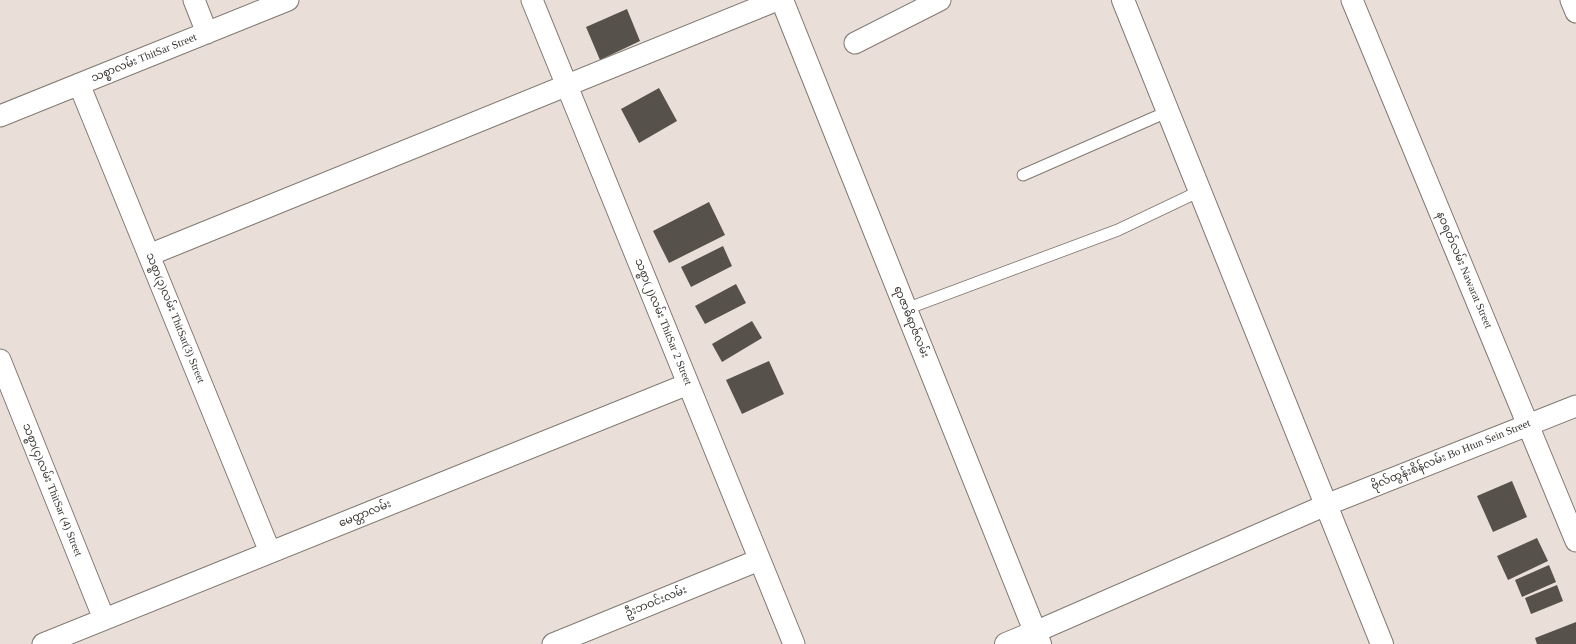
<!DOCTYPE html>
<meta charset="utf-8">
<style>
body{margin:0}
canvas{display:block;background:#e9dfd8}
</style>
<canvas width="1576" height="644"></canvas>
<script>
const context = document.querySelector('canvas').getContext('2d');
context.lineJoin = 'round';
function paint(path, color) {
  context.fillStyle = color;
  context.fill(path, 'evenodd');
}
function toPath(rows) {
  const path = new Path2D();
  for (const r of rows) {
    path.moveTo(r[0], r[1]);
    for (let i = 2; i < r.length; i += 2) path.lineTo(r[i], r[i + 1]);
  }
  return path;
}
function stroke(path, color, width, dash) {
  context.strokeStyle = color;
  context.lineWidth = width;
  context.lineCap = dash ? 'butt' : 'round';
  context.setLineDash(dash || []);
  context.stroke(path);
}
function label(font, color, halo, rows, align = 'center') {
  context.font = font + ' "Times New Roman","Noto Sans Myanmar",serif';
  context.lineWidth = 4;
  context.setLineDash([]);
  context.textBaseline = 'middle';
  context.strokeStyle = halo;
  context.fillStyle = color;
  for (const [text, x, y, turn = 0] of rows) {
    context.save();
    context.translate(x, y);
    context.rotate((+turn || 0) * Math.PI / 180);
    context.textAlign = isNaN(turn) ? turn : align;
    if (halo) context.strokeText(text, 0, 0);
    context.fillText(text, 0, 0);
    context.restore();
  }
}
paint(toPath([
 [627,9,640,41,600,60,586,27],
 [659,88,677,121,639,143,621,109],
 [709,202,725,235,669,263,653,231],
 [723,246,732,266,691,287,681,267],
 [736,284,746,303,705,324,695,306],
 [752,321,762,338,722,362,712,344],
 [769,361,784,394,742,414,726,380],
 [1512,481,1527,517,1493,532,1477,496],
 [1537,538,1548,561,1508,580,1497,556],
 [1549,565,1556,582,1522,597,1515,580],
 [1557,585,1563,601,1531,614,1525,598],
 [1576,622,1576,644,1537,644,1535,638]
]), '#56514a');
const lane = toPath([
 [1023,175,1167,112],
 [906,309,1118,230,1200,191]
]);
const street = toPath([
 [194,0,207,33],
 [532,0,794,644],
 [1352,0,1576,541],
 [1571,0,1576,12],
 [855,43,940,0],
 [79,84,270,552],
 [0,116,288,0],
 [149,255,777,0],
 [0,360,104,619],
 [1035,632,1326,505,1576,406],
 [43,644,688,384],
 [553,644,759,560]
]);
const secondary = toPath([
 [782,0,1040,644],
 [1123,0,1382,644],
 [1006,644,1035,632]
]);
stroke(lane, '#827973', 13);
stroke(street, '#827973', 23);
stroke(secondary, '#827973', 24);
stroke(lane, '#fff', 11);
stroke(street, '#fff', 21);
stroke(secondary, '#fff', 22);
label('11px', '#3c3835', '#fff', [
 ["သစ္စာလမ်း ThitSar Street",144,58,-22],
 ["နဝရတ်လမ်း Nawarat Street",1464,270,67],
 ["သစ္စာ(၃)လမ်း ThitSar(3) Street",175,318,68],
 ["သစ္စာ(၂)လမ်း ThitSar 2 Street",663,322,68],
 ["ရာဇာဓိရာဇ်လမ်း",911,322,68],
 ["ဗိုလ်ထွန်းစိန်လမ်း Bo Htun Sein Street",1451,455,-22],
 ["သစ္စာ(၄)လမ်း ThitSar (4) Street",52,490,68],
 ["မေတ္တာလမ်း",365,514,-22],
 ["ဦးဘဝင်းလမ်း",656,602,-22]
]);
</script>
